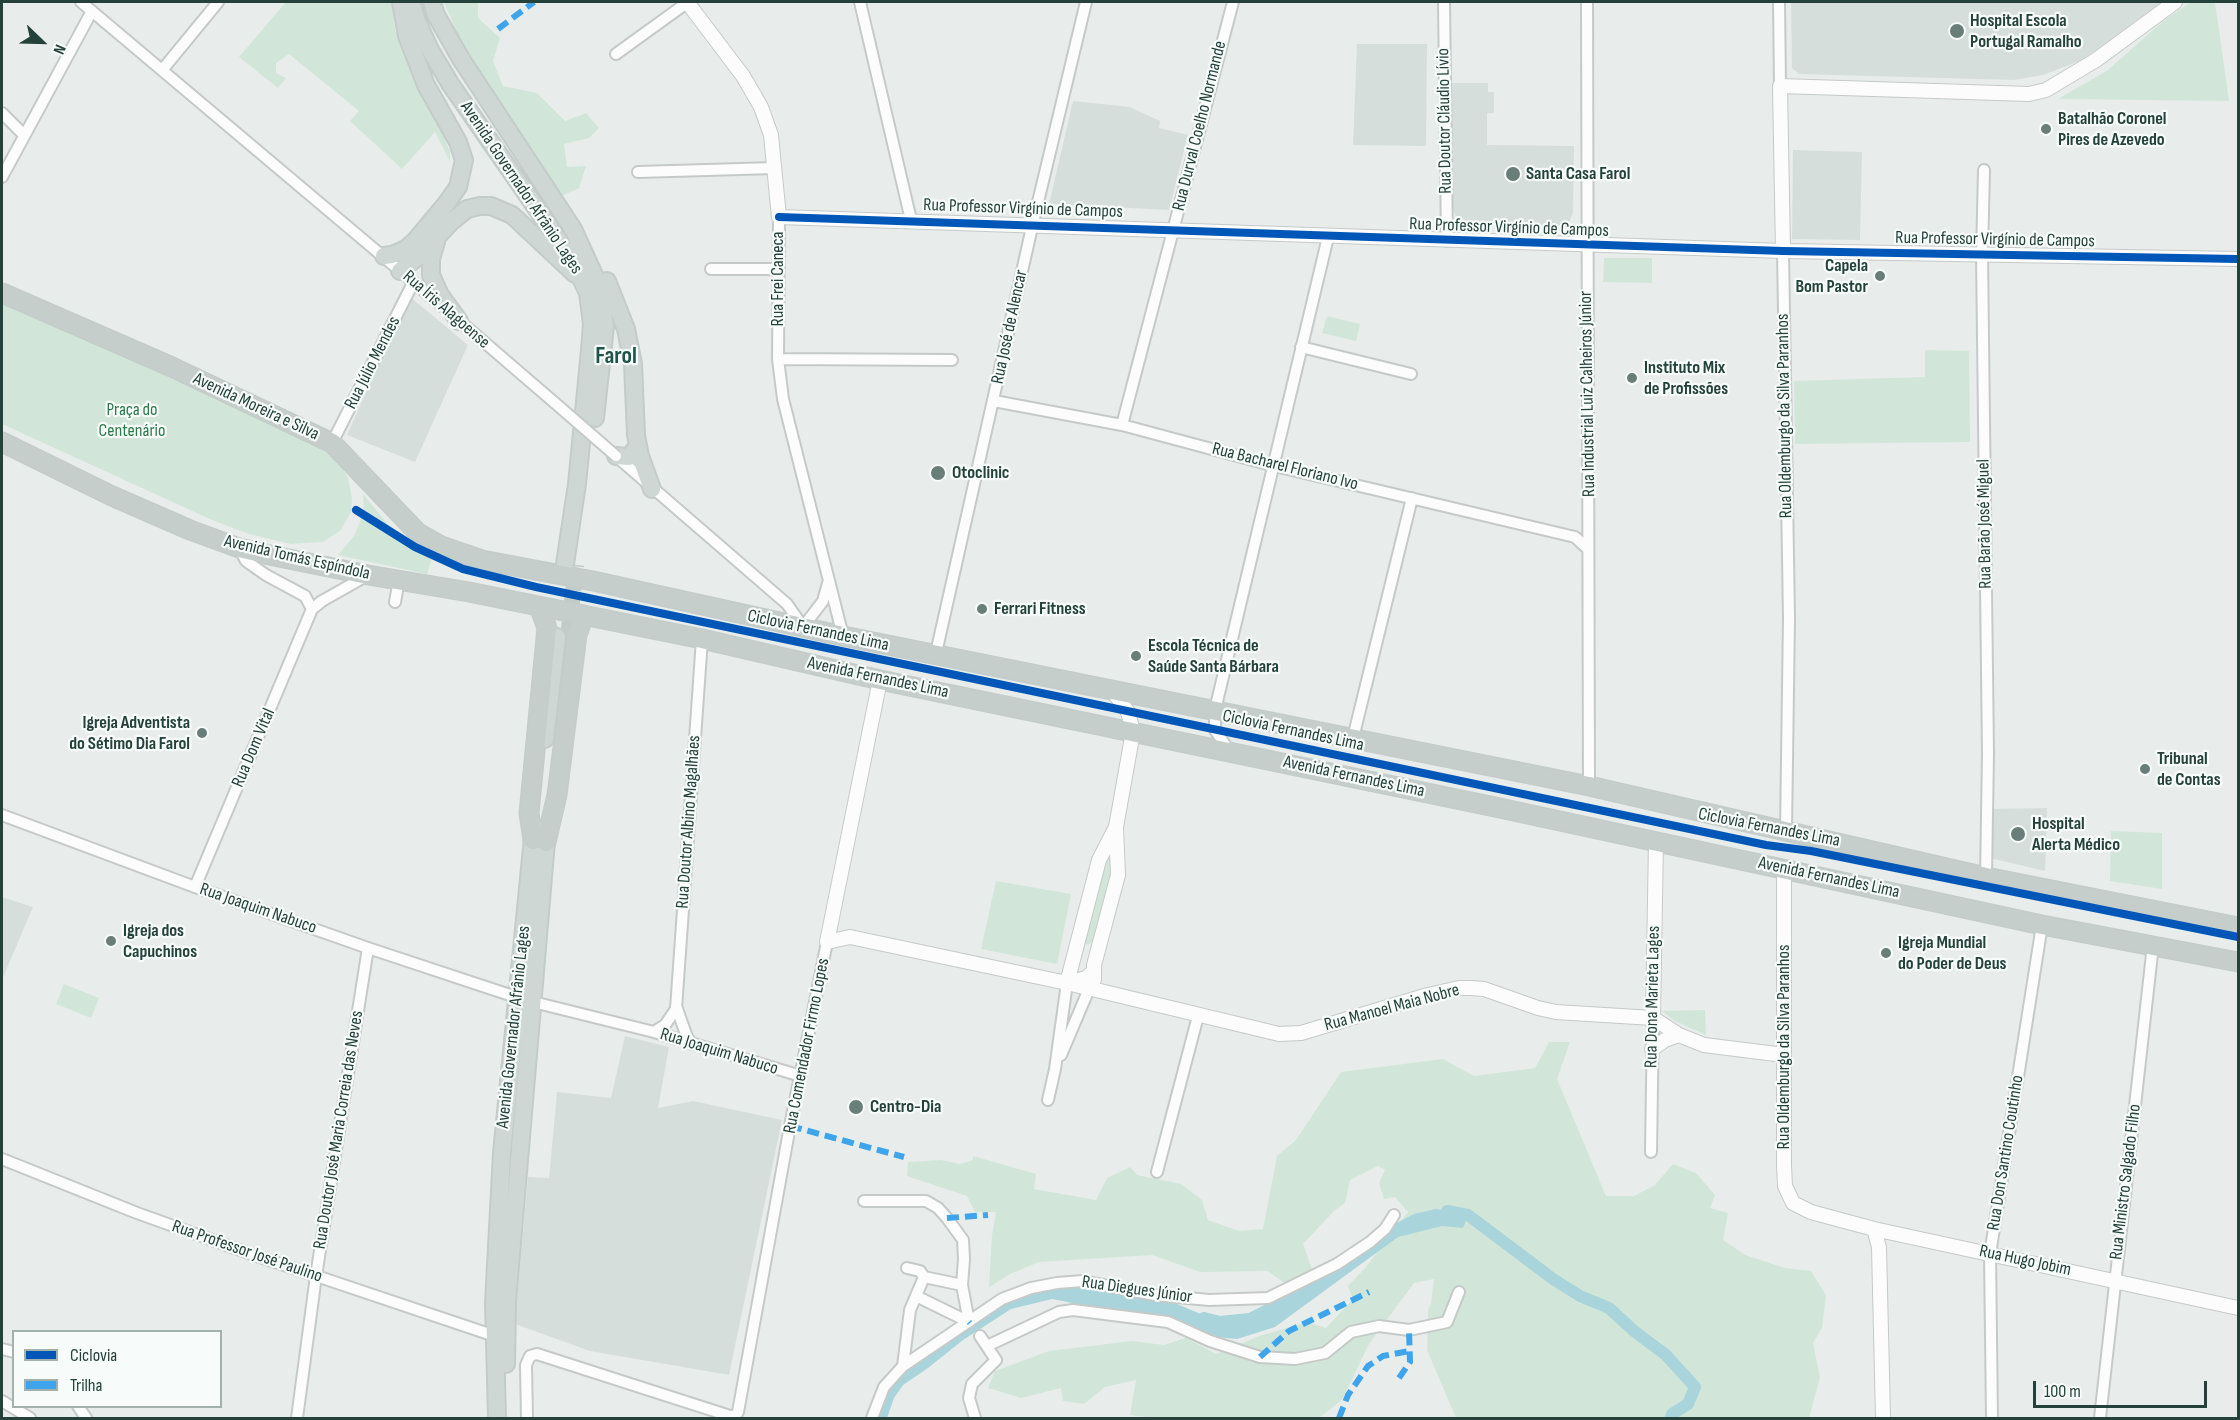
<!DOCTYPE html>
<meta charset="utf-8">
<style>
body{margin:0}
#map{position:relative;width:2240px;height:1420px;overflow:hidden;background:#e8edeb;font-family:"Sofia Sans Condensed",sans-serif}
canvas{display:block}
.frame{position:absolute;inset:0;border:3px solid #24423a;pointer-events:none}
.legend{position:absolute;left:12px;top:1330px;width:210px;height:78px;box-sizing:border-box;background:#f7fbf9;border:2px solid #a3b1ad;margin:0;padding:8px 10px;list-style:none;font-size:18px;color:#24423a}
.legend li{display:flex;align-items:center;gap:12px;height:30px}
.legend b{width:30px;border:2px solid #a3b1ad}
.north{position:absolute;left:12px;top:12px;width:60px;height:60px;-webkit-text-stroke:4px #f7fbf9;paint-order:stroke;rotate:113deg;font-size:16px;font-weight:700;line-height:24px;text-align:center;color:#24423a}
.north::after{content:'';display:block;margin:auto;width:21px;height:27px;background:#24423a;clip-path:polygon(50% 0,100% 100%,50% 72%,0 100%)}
.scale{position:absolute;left:2033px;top:1381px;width:174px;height:27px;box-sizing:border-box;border:3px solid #24423a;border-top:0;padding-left:8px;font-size:18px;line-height:21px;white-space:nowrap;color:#24423a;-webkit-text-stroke:4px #f7fbf9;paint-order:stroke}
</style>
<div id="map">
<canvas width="2240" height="1420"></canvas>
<div class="frame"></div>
<ul class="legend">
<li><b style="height:8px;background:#0057b8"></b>Ciclovia</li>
<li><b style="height:8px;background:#3ea4ec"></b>Trilha</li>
</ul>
<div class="north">N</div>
<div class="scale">100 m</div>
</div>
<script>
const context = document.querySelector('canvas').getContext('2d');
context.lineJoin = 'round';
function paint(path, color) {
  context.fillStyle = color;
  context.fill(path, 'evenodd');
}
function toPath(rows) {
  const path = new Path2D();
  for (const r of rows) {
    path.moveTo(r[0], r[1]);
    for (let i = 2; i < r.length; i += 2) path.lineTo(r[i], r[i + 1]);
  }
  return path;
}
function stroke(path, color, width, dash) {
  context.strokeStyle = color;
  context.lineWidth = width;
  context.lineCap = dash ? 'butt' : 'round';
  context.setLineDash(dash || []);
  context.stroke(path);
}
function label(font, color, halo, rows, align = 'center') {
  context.font = font + ' "Sofia Sans Condensed",sans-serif';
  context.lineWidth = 4.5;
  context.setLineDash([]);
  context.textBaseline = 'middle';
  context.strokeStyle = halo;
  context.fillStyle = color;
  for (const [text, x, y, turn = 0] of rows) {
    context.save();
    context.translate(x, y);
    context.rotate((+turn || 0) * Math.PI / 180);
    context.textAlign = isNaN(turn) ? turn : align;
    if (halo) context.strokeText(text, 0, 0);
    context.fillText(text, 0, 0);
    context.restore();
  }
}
paint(toPath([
 [1791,2,2162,2,2082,60,2043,75,2014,80,1799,74,1792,68],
 [1357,44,1427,44,1426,146,1353,145],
 [1452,83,1488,83,1488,92,1494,92,1494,113,1487,113,1487,145,1574,146,1573,213,1569,222,1562,226,1467,223,1456,217,1451,203],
 [1073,101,1130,107,1160,121,1159,128,1188,135,1169,210,1049,204],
 [1793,150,1862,152,1860,240,1792,239],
 [409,296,468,345,415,462,347,435],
 [2047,808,2045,871,1990,858,1989,809],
 [2,897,33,907,2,980],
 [625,1036,669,1047,658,1108,693,1101,782,1120,729,1375,590,1351,515,1324,528,1177,549,1178,557,1092,611,1098]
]), '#d6dedb');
paint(toPath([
 [286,2,392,2,395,30,410,71,442,132,450,152,450,162,435,132,402,169,350,121,359,111,289,54,276,63,276,73,286,78,278,88,239,57],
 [444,2,478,2,478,18,500,38,493,61,503,86,537,93,565,121,586,113,599,128,589,138,564,144,567,167,586,166,579,188,562,196,534,157,463,47],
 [2191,2,2215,2,2229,101,2058,99,2108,70,2162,22],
 [1604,258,1652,258,1652,283,1603,282],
 [2,300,166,374,324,450,338,461,348,478,352,498,351,512,341,530,323,542,291,544,249,534,212,520,2,424],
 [1327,316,1360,324,1356,341,1322,333],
 [1925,350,1969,351,1970,442,1795,444,1794,381,1925,377],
 [363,494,395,533,432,557,427,574,338,555,354,536,364,512],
 [2111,831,2162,833,2162,889,2110,881],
 [1113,849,1115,867,1094,941,1088,945,1082,942,1102,863],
 [996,881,1071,894,1057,964,981,949],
 [64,984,99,998,91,1018,56,1004],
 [1705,1010,1706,1035,1675,1021,1662,1011],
 [1549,1042,1570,1042,1557,1079,1606,1196,1634,1196,1655,1185,1673,1164,1696,1173,1715,1195,1710,1208,1728,1213,1723,1240,1745,1255,1785,1268,1811,1271,1826,1295,1822,1328,1813,1343,1820,1378,1809,1418,1456,1418,1427,1350,1428,1310,1431,1303,1434,1279,1414,1283,1369,1344,1342,1400,1319,1418,1156,1418,1130,1415,1136,1380,1105,1387,1084,1404,1063,1401,1061,1388,1021,1398,988,1388,995,1371,1049,1351,1132,1341,1164,1345,1186,1338,1216,1354,1259,1336,1307,1322,1326,1328,1353,1299,1348,1286,1366,1267,1408,1212,1395,1197,1384,1199,1379,1183,1385,1170,1378,1166,1350,1180,1345,1203,1334,1211,1303,1244,1313,1272,1287,1285,1268,1271,1200,1272,1152,1255,1039,1262,1010,1274,989,1287,992,1235,996,1212,975,1212,967,1196,907,1176,908,1162,941,1160,960,1164,973,1160,973,1156,1036,1174,1034,1189,1096,1200,1107,1178,1130,1167,1137,1175,1181,1184,1202,1200,1208,1220,1239,1231,1263,1229,1277,1156,1296,1140,1341,1072,1443,1059,1474,1076,1535,1068]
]), '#d1e6d8');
paint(toPath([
 [1436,1209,1468,1215,1463,1228,1442,1226,1398,1237,1275,1327,1237,1339,1215,1337,1180,1324,1052,1299,1011,1309,963,1340,928,1368,903,1385,894,1398,887,1418,874,1418,891,1378,1003,1300,1061,1283,1155,1295,1220,1322,1249,1319,1285,1301,1382,1233,1385,1229,1414,1214]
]), '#a9d4db');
stroke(toPath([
 [1447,1211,1468,1215,1553,1279,1580,1296,1609,1308,1634,1331,1666,1355,1695,1387,1688,1404,1672,1414,1671,1418],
 [1204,1318,1220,1322,1250,1319,1285,1301,1320,1275]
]), '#a9d4db', 12);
stroke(toPath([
 [568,638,576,565]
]), '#c1cbc8', 16, [16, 8]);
const minor = toPath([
 [81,2,443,307],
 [860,2,911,220],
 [1444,2,1447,241],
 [1587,2,1589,786],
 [1779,2,1780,86],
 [616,54,688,2],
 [163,69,218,2],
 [2,113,24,135],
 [1984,170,1982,254,1988,754,1986,877],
 [638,172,775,168],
 [2,177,92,11],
 [779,217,778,359,783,399,843,636],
 [1783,251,1789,618,1786,831],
 [711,269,778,269],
 [455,317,555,403],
 [1301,347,1411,374],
 [778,359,952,360],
 [994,401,1122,425,1275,466,1575,537,1588,549],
 [1122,425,1233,2],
 [332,443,413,283],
 [617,457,787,604,803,627,823,601,828,583],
 [239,548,246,561,266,575,305,596,312,609],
 [395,602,399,580],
 [936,653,1032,227,1086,2],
 [1353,738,1412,498],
 [1230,752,1215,730,1215,710,1328,237],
 [2,815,195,887,368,948,516,997],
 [195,887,312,609,322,601,368,575],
 [533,1002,654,1032,801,1076],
 [676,1006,687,1037,692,1044],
 [654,1032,665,1025,676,1009,702,639],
 [1061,1055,1089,989],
 [1048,1100,1055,1069,1067,983],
 [1651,1152,1653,1018],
 [2,1159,137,1213,251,1254,495,1336],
 [1157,1172,1198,1016],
 [864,1201,926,1201,938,1208,947,1218,963,1240,964,1259,962,1285,969,1322],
 [924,1277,962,1285],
 [916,1296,969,1322],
 [987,1346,1059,1312,1073,1310,1168,1322,1210,1341,1260,1357,1295,1359,1325,1353,1351,1332,1379,1326,1409,1330,1447,1322,1459,1292],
 [2,1349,14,1352],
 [903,1366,910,1310,924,1277,920,1271,907,1268],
 [2,1401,30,1418],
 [78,1406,86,1418],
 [297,1418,316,1276,368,948],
 [527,1418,526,1365,530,1356,537,1354,730,1416,735,1416,738,1412,790,1126,827,942],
 [872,1418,884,1387,903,1366,1002,1299,1031,1288,1057,1283,1083,1281,1155,1295,1209,1300,1268,1298,1337,1264,1370,1242,1385,1229,1394,1215],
 [975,1418,969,1398,972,1384,996,1360,980,1336],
 [1992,1418,1990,1254,2042,925],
 [2100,1418,2153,945]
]);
const tertiary = toPath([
 [687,2,743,76,761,107,771,135,779,217,1783,251,2238,259],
 [1783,251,1780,86,2029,94,2046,90,2096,60,2175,2],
 [880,680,827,942,850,937,1067,983,1086,978,1092,973],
 [1116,827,1099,860,1067,983,1279,1034,1301,1033,1428,995,1459,988,1471,988,1484,989,1538,1008,1556,1012,1653,1018,1679,1035,1704,1045,1784,1055],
 [1784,868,1784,1165,1785,1186,1793,1203,1811,1212,1874,1229,2238,1308],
 [1094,980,1094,965,1118,875,1116,827,1133,732,1128,712,1112,690],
 [1653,1018,1656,841],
 [1652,1049,1665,1040,1679,1035],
 [1874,1229,1879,1247,1883,1418]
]);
const primary = toPath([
 [411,2,417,21,430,50,451,85,573,261,588,293,592,324,590,350,577,484,565,564],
 [432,2,436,15,461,59,573,229,600,288,605,327,595,418],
 [436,242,431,259,431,275,440,295,459,321],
 [384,256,392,255,406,249,415,241,446,204,458,187,464,160,458,142,426,85,407,36,401,2],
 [400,271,419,256,451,222,467,209,480,206,491,206,512,215,575,274],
 [607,281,626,329,633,364,636,435,640,456,652,489],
 [616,456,629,457,638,446],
 [545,739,557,637],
 [506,1364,507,1302,547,830],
 [497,1418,494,1303,502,1153,534,827]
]);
const trunk = toPath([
 [2,293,172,367,332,443,418,533,441,546,482,560,593,581,843,636,1589,786,1986,877,2238,927],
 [2,442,112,496,190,530,239,548,274,556,368,575,469,592,702,639,880,680,1495,807,2042,925,2238,962],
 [533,840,529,813,547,628,539,606],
 [546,842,557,795,577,635,584,615]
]);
stroke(minor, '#c5cac8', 14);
stroke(tertiary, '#c5cac8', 16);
stroke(primary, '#c3ccc9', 20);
stroke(trunk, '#c3ccc9', 21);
stroke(minor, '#fcfcfc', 10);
stroke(tertiary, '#fcfcfc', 14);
stroke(primary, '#cfd7d5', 16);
stroke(trunk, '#c6cecc', 18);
const minorBridge = toPath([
 [555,403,616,456]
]);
stroke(minorBridge, '#c5cac8', 14, []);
stroke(minorBridge, '#fcfcfc', 10);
stroke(toPath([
 [498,29,534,2],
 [790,1126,904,1157],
 [947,1218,988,1215],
 [969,1322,970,1323],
 [1260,1357,1289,1331,1369,1292],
 [1399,1378,1410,1362,1409,1330],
 [1339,1418,1348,1395,1368,1366,1383,1356,1409,1351]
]), '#3ea4ec', 6, [12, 6]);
stroke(toPath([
 [779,217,1783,251,2238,259],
 [356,510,415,547,463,569,536,587,1766,845,1811,851,2238,937]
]), '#0057b8', 8);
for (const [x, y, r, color] of [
 [1957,31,8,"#697e78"],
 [2046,129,6,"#697e78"],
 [1513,174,8,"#697e78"],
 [1880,276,6,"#697e78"],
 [1632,378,6,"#697e78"],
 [938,473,8,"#697e78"],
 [982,609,6,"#697e78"],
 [1136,656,6,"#697e78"],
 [202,733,6,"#697e78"],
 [2145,769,6,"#697e78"],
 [2018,834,8,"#697e78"],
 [111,941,6,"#697e78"],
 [1886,953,6,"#697e78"],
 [856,1107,8,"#697e78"]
]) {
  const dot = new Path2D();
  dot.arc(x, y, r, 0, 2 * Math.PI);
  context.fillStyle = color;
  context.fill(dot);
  stroke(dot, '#f7fbf9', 2);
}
label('bold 18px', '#24423a', '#f7fbf9', [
 ["Hospital Escola",1970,21],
 ["Portugal Ramalho",1970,42],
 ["Batalhão Coronel",2058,119],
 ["Pires de Azevedo",2058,140],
 ["Santa Casa Farol",1526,174],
 ["Capela",1868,266,"right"],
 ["Bom Pastor",1868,287,"right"],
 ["Instituto Mix",1644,368],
 ["de Profissões",1644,389],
 ["Otoclinic",952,473],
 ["Ferrari Fitness",994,609],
 ["Escola Técnica de",1148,646],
 ["Saúde Santa Bárbara",1148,667],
 ["Igreja Adventista",190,723,"right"],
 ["do Sétimo Dia Farol",190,744,"right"],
 ["Tribunal",2157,759],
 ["de Contas",2157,780],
 ["Hospital",2032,824],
 ["Alerta Médico",2032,845],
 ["Igreja dos",123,931],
 ["Capuchinos",123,952],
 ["Igreja Mundial",1898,943],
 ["do Poder de Deus",1898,964],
 ["Centro-Dia",870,1107]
], 'left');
label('18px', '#24423a', '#f7fbf9', [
 ["Rua Doutor Cláudio Lívio",1445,121,-91],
 ["Rua Durval Coelho Normande",1200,126,-76],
 ["Avenida Governador Afrânio Lages",521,188,56],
 ["Rua Professor Virgínio de Campos",1023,209,2],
 ["Rua Professor Virgínio de Campos",1509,228,2],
 ["Rua Professor Virgínio de Campos",1995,240,1],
 ["Rua Frei Caneca",778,279,-90],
 ["Rua Íris Alagoense",446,310,41],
 ["Rua José de Alencar",1010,327,-78],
 ["Rua Júlio Mendes",373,363,-63],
 ["Rua Industrial Luiz Calheiros Júnior",1588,394,-91],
 ["Avenida Moreira e Silva",256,407,25],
 ["Rua Oldemburgo da Silva Paranhos",1785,416,-91],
 ["Rua Bacharel Floriano Ivo",1285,467,14],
 ["Rua Barão José Miguel",1985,524,-91],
 ["Avenida Tomás Espíndola",297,558,13],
 ["Ciclovia Fernandes Lima",818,631,12],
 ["Avenida Fernandes Lima",878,678,12],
 ["Ciclovia Fernandes Lima",1293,731,12],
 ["Rua Dom Vital",254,748,-67],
 ["Avenida Fernandes Lima",1354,777,12],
 ["Rua Doutor Albino Magalhães",689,822,-86],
 ["Ciclovia Fernandes Lima",1769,828,11],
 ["Avenida Fernandes Lima",1829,878,12],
 ["Rua Joaquim Nabuco",258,909,19],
 ["Rua Dona Marieta Lages",1653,997,-89],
 ["Rua Manoel Maia Nobre",1392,1008,-15],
 ["Avenida Governador Afrânio Lages",514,1027,-84],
 ["Rua Comendador Firmo Lopes",807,1046,-79],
 ["Rua Oldemburgo da Silva Paranhos",1784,1047,-90],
 ["Rua Joaquim Nabuco",719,1052,17],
 ["Rua Doutor José Maria Correia das Neves",339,1130,-81],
 ["Rua Don Santino Coutinho",2006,1153,-81],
 ["Rua Ministro Salgado Filho",2126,1182,-83],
 ["Rua Professor José Paulino",247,1252,19],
 ["Rua Hugo Jobim",2025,1261,12],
 ["Rua Diegues Júnior",1137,1290,8]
]);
label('18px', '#2d7a4b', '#f7fbf9', [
 ["Praça do",132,410],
 ["Centenário",132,431]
]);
label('bold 24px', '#1f5548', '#f7fbf9', [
 ["Farol",616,357]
]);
</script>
